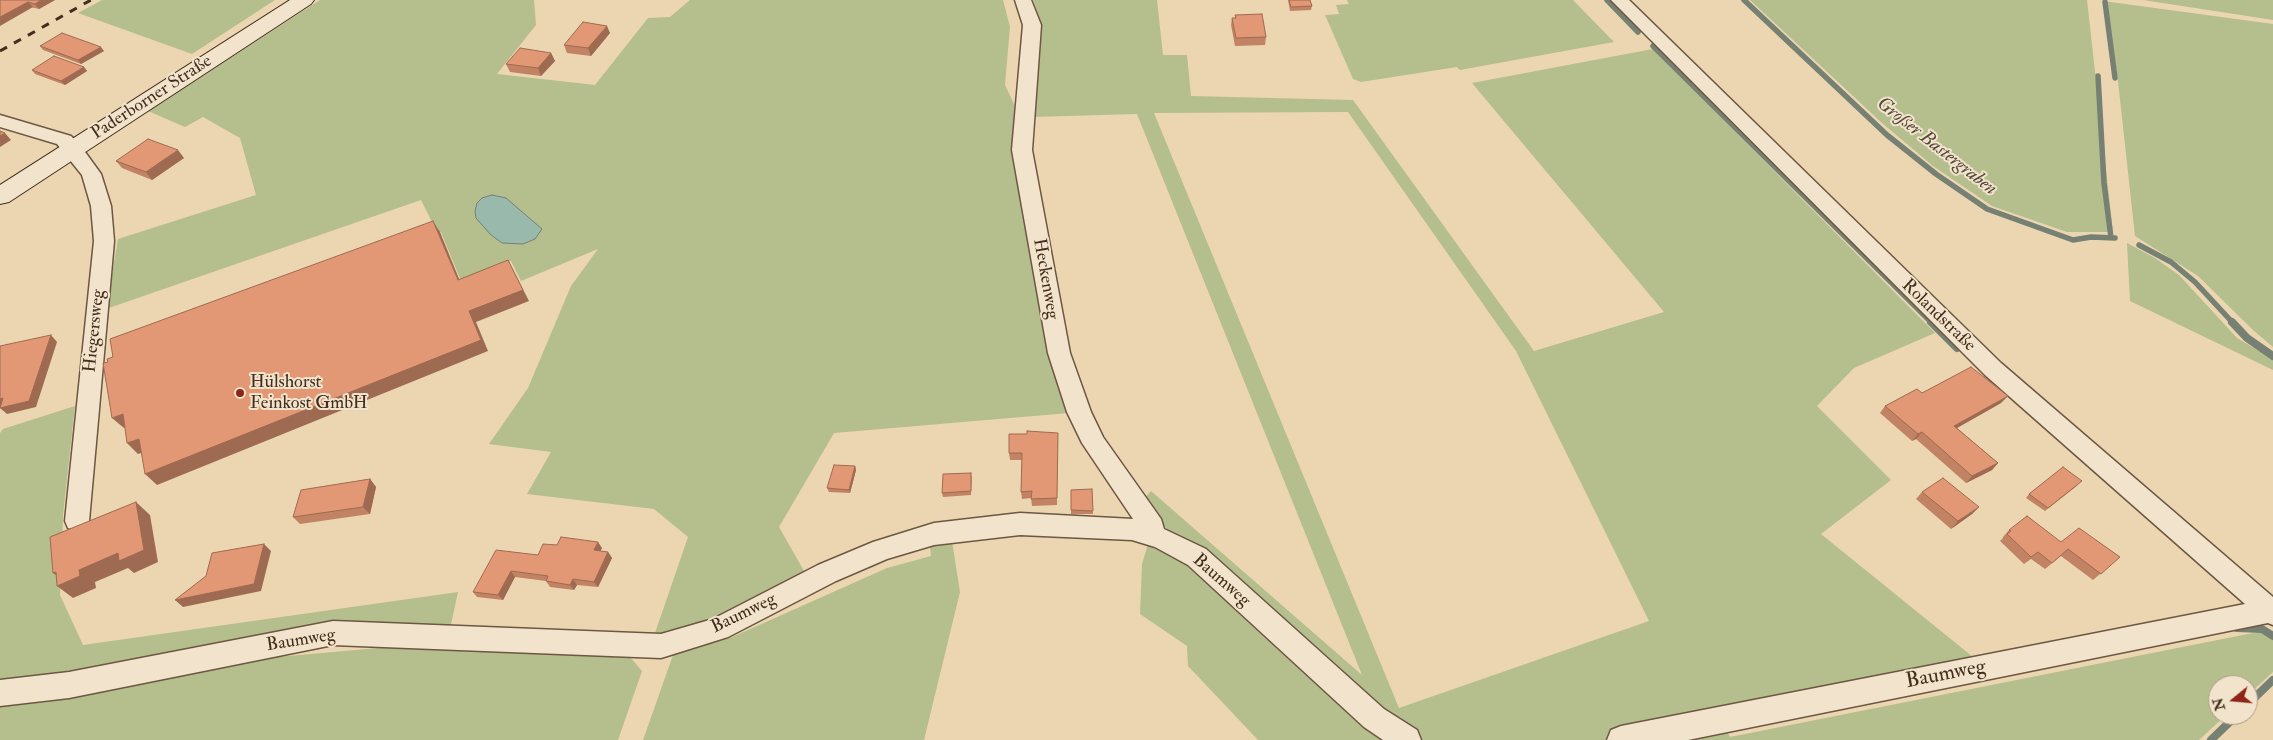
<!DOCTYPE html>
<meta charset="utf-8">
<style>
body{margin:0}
#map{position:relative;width:2273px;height:740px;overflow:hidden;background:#ebd6b1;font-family:"IM FELL Double Pica",serif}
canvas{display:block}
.north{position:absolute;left:2208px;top:675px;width:50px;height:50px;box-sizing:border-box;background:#f2e4cc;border:1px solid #ac9b86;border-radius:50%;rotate:253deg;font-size:14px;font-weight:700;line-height:20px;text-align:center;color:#432d1d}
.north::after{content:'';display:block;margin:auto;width:18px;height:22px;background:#8f2418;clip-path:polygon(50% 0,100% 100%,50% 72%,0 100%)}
</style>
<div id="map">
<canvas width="2273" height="740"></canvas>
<div class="north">N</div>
</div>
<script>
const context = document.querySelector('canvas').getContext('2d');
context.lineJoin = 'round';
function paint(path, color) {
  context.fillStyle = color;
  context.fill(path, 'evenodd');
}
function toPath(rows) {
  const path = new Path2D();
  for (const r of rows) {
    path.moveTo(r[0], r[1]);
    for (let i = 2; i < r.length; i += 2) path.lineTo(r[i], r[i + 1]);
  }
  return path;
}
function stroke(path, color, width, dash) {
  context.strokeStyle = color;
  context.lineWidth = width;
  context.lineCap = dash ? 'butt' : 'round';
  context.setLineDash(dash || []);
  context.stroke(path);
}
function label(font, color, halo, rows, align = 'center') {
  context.font = font + ' "IM FELL Double Pica",serif';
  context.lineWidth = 4;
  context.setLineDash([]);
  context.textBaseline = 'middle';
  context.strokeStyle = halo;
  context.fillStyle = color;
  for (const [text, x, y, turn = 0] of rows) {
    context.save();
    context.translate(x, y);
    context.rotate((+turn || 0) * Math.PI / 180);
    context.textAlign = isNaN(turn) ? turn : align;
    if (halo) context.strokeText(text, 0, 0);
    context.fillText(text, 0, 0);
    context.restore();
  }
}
paint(toPath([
 [102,0,275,0,192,54,78,13],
 [320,0,534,0,536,25,497,74,595,85,648,18,670,17,690,0,1003,0,1010,27,1005,85,1014,104,1015,150,1069,413,834,433,779,527,808,578,725,616,654,636,688,537,654,509,527,494,551,452,489,444,528,388,571,286,598,249,521,281,511,261,461,281,441,232,437,232,421,200,106,309,118,239,256,195,240,138,203,117,185,127,148,111],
 [1033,0,1157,0,1163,55,1187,55,1191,96,1353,100,1534,351,1664,312,1472,83,1653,49,1935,333,1854,368,1817,406,1891,480,1821,534,1973,657,1715,707,1730,737,2268,630,2273,635,2273,672,2248,695,2248,685,2218,685,2218,715,2226,715,2199,740,1258,740,1188,666,1187,646,1140,614,1142,564,1148,544,1199,572,1174,537,1142,501,1151,491,1362,675,1137,114,1031,117,1040,21],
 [1348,112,1516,351,1649,621,1399,708,1154,113],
 [1347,0,1573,0,1614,42,1460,70,1457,67,1361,82,1353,79,1325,15,1339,14,1336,5,1349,4],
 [1750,0,2087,0,2113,232,2067,232,1992,206,1933,166,1882,123],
 [2143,0,2273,0,2273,20],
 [2103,1,2273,24,2273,347,2254,331,2198,276,2135,236,2118,81,2110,24],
 [2127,243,2155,258,2179,275,2237,338,2273,359,2273,370,2130,301],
 [75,406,63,515,60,595,83,645,458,592,450,629,0,686,0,433,3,429],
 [952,541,960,592,924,740,643,740,673,655,730,638,887,568,931,556,930,547],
 [389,647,630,657,642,671,618,740,0,740,0,701,232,661]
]), '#b5be8d');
const water = toPath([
 [492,195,506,198,542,229,535,239,523,244,502,243,490,234,476,218,475,211,477,203,482,198,492,195]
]);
paint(water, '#98b9ac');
stroke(water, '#768173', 1);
stroke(toPath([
 [1607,0,1638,32],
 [1744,0,1887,135,1936,174,1987,209,2073,240,2091,237,2115,238],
 [2105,2,2115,78],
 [1653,46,1932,323],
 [2098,76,2104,183,2111,238],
 [2139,245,2171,262,2195,282,2233,323]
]), '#768173', 5.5);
stroke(toPath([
 [1931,322,1957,348],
 [2232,322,2247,338,2273,356],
 [2237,628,2262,629,2273,636],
 [2248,704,2273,680],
 [2211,740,2237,715]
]), '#768173', 8);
const street = toPath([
 [1015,0,1031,0,1041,25,1032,150,1070,353,1091,412,1103,437,1161,519,1164,529,1206,549,1384,709,1417,730,1421,740,1383,740,1364,727,1188,565,1155,547,1132,540,1020,535,934,545,887,559,836,581,728,637,661,658,333,645,69,698,0,706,0,680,69,672,333,621,661,634,713,619,818,565,873,542,934,523,1020,513,1133,519,1082,443,1067,412,1048,353,1012,150,1023,25,1015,0],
 [1611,0,1629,0,2001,363,2273,597,2273,625,2268,623,1688,740,1607,740,1611,730,1621,726,2245,604,1985,375,1611,0],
 [0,115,71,136,80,145,101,174,111,206,114,241,89,521,86,528,77,531,68,528,65,521,94,241,91,206,82,175,57,144,0,127,0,115]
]);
const secondary = toPath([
 [290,0,314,0,311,4,9,202,0,204,0,185,290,0]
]);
stroke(street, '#6d5742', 3);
stroke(secondary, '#432d1d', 2);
paint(street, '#f2e4cc');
paint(secondary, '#f2e4cc');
stroke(toPath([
 [0,51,91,0]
]), '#432d1d', 3, [8, 8]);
paint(toPath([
 [0,0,55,0,39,9],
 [1288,0,1310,0,1312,6,1311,10,1290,11],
 [1235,15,1266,37,1265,45,1235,46,1231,25,1232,18,1235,18],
 [610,33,591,56,567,53,564,45],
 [40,46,104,51,81,64,43,50],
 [551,53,555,61,541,76,510,72,506,64],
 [84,67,87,71,65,85,35,74,32,70],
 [184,158,152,180,122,168,116,161],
 [1922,393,2001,403,1957,428,1998,463,1992,470,1966,483,1916,439,1912,441,1880,413,1885,406],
 [1058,433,1057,505,1032,506,1031,498,1022,499,1021,492,1022,460,1010,460,1009,453],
 [855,466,856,470,850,493,829,492,827,488],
 [972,476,971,495,943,497,942,493],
 [370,479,376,487,370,514,300,524,293,517],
 [2078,485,2045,511,2026,498,2029,494],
 [1092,489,1093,514,1071,514,1071,510],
 [1922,492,1979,507,1972,514,1951,529,1916,499],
 [2009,530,2061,542,2120,557,2093,580,2061,556,2045,569,2031,559,2024,564,2000,541,2003,538,2003,537],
 [557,545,602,548,600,551,608,552,612,558,598,587,577,585,574,590,550,587,546,581,515,577,503,600,477,597,473,592,538,555]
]), '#c28364');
paint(toPath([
 [41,0,55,0,39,9,35,4],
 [28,2,33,7,0,26,0,17],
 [607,26,610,33,591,56,588,48],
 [101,47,104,51,81,64,78,60],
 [551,53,555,61,541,76,538,68],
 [84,67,87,71,65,85,61,81],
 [5,133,11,140,0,147,0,136],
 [178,150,184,158,152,180,146,172],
 [433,221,440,232,464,291,458,280],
 [508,260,529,301,476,322,488,351,157,485,145,474],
 [51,335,57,342,36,407,7,414,0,408],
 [2008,396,2001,403,1948,433,1954,426],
 [3,398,9,404,0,406,0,399],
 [123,414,134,424,124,428,112,418],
 [1922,432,1916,439,1912,441,1918,434],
 [139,439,150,450,138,454,127,443],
 [1998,463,1992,470,1966,483,1972,476],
 [855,466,856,470,850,493,849,490],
 [370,479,376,487,370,514,363,507],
 [136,502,150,515,158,562,134,573,128,568,95,582,96,588,73,598,57,586,66,582,53,573,56,572,79,570],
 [1979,507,1972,514,1951,529,1958,521],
 [598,542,602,548,598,556,594,550],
 [264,544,271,551,261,591,183,607,175,600],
 [608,552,612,558,598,587,594,582],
 [511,571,515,577,503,600,498,595],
 [573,579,577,585,574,590,570,585]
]), '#9e6a51');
const building = toPath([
 [0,0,41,0,35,4,28,2,0,17,0,0],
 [1289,0,1310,0,1312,6,1291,7,1289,0],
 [1262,14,1266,37,1236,38,1232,18,1236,18,1235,15,1262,14],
 [583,22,607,26,588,48,564,45,583,22],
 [62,33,101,47,78,60,40,46,62,33],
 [520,48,551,53,538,68,506,64,520,48],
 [54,56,84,67,61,81,32,70,54,56],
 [0,131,5,133,0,136,0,131],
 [148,139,178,150,146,172,116,161,148,139],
 [433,221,458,280,508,260,523,290,469,311,481,340,145,474,139,439,127,443,123,414,112,418,103,363,108,362,107,359,113,357,110,339,433,221],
 [51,335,29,401,0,408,3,398,0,399,0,346,51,335],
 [1971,367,2008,396,1954,426,1998,463,1972,476,1922,432,1918,434,1885,406,1917,389,1922,393,1971,367],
 [1027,431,1058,433,1057,498,1031,499,1032,491,1021,492,1022,453,1009,453,1009,434,1027,434,1027,431],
 [834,465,855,466,849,490,827,488,834,465],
 [2063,467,2082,481,2048,508,2029,494,2063,467],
 [971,473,971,491,942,493,943,474,971,473],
 [1943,478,1979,507,1958,521,1922,492,1943,478],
 [370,479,363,507,293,517,301,490,370,479],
 [1092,489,1093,511,1071,510,1071,490,1092,489],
 [136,502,144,550,119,561,118,553,79,570,80,576,57,586,56,572,53,573,50,537,136,502],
 [2027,516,2061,542,2079,528,2120,557,2101,574,2068,549,2052,563,2038,552,2031,557,2007,534,2011,531,2009,530,2027,516],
 [561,537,598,542,594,550,608,552,594,582,573,579,570,585,546,581,548,576,511,571,498,595,473,592,496,550,538,555,543,544,557,545,561,537],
 [264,544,254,584,175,600,206,576,212,553,264,544]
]);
paint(building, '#e29874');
stroke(building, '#9e6a51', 1);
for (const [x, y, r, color] of [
 [240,393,5,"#8f2418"]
]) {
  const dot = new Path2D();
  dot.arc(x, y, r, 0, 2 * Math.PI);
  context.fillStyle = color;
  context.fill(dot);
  stroke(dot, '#f2e4cc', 2);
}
label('18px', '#432d1d', '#f2e4cc', [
 ["Paderborner Straße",152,98,-33],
 ["Heckenweg",1045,279,80],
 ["Rolandstraße",1938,316,44],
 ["Hiegersweg",95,331,-84],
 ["Baumweg",1221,581,41],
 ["Baumweg",744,614,-26],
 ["Baumweg",301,641,-9]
]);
label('18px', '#432d1d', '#f2e4cc', [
 ["Hülshorst",250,383],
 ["Feinkost GmbH",250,404]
], 'left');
label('italic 19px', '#54493a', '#f2e4cc', [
 ["Großer Bastergraben",1936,147,38]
]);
label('21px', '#432d1d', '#f2e4cc', [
 ["Baumweg",1946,675,-11]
]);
</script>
